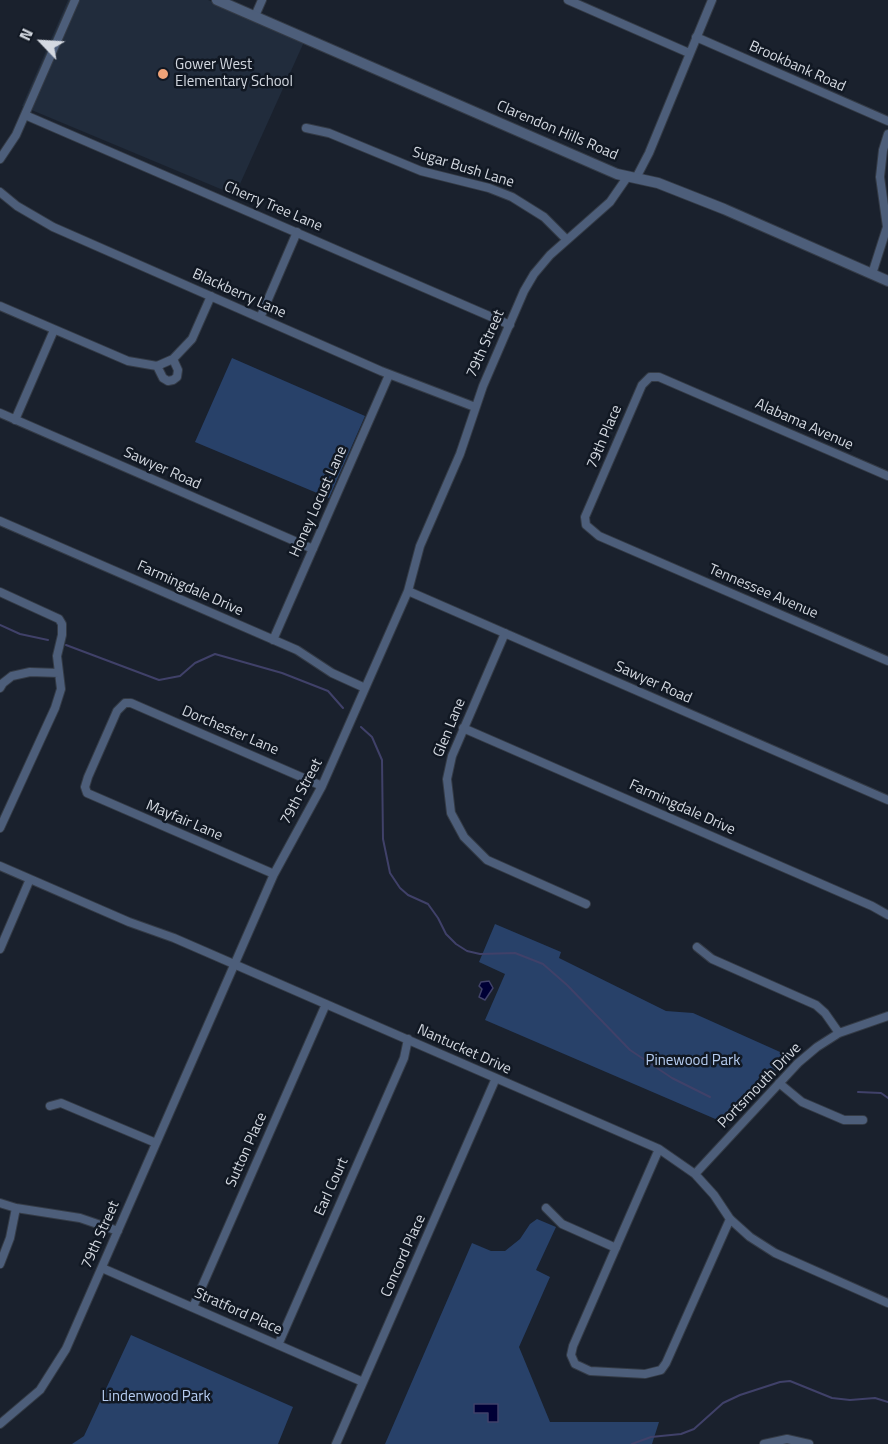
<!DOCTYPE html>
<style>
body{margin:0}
#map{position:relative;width:888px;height:1444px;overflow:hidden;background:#1a212d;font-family:"Titillium Web",sans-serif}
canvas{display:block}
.north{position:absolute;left:12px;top:12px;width:60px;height:60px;-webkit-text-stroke:4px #111823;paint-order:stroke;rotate:295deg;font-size:16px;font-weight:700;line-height:24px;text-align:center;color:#d4d9e1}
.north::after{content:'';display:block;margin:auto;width:21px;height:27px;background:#d4d9e1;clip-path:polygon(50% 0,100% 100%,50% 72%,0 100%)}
</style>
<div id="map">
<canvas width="888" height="1444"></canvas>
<div class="north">N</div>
</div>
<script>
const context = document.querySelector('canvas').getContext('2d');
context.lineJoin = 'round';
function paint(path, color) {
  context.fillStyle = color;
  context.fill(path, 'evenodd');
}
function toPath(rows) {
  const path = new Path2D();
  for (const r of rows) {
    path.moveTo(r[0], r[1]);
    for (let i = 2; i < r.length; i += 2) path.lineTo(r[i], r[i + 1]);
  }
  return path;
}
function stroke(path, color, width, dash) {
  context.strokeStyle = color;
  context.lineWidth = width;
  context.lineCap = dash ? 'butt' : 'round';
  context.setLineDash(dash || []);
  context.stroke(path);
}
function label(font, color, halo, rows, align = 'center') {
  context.font = font + ' "Titillium Web",sans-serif';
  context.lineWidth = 5;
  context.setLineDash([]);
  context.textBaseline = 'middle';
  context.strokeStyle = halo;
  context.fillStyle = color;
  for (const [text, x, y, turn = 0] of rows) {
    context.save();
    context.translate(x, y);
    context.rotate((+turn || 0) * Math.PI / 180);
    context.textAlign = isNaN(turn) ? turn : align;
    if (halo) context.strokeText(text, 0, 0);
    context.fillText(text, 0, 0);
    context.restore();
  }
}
paint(toPath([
 [68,0,208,0,304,42,235,195,22,106]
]), '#212c3c');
paint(toPath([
 [232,358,365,416,329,498,195,442],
 [495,924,561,952,559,958,666,1011,693,1013,789,1056,727,1124,485,1020,505,974,479,962],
 [537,1219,556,1227,536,1270,550,1277,519,1347,550,1422,659,1422,652,1444,385,1444,472,1243,491,1251,505,1251,520,1239,530,1224],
 [131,1335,293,1407,278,1444,72,1444,84,1436]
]), '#284169');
const water = toPath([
 [489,981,493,988,485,1000,479,997,482,989,479,986,481,982,489,981],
 [474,1404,498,1404,498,1422,488,1422,488,1413,474,1413,474,1404]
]);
paint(water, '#000035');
stroke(water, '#404169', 1.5);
stroke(toPath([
 [0,625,20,634,48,640],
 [66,645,159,680,180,676,195,663,215,654,282,673,328,691,343,708],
 [361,727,372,737,382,760,383,839,390,873,400,888,408,895,428,904,438,918,446,934,456,944,467,951,480,954,515,953,543,964,567,985,630,1050,672,1078,710,1097],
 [858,1092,881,1093,888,1098],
 [632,1444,651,1437,681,1434,694,1429,723,1403,740,1395,780,1382,790,1381,832,1398,850,1400,875,1398,888,1402]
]), '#404169', 2);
const minor = toPath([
 [568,0,689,53],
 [255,16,262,0],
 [696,37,888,121],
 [25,115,510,325],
 [306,128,329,133,421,171,489,188,512,197,544,217,567,240],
 [0,159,16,135,75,0],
 [636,178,649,153,712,0],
 [0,192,17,206,53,227,381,371,475,407],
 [872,274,887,227,880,177,883,150,888,134],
 [0,306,128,361,157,366,173,359,192,339,211,296],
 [260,318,297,232],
 [157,366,163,378,168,381,173,380,177,377,178,370,173,359],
 [0,413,313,549],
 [15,420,54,330],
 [888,476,659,377,650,377,642,385,585,517,586,525,599,536,888,661],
 [0,521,297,650,332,673,365,688],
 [408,591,888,800],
 [0,592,59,619,62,624,62,635,57,656,61,689,55,708,0,828],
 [505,633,452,756,447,779,451,813,464,837,487,860,586,904],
 [273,640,389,375],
 [0,688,3,683,12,676,30,672,59,673],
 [463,728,872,906,888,915],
 [0,866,129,922,174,938,659,1149,695,1174,714,1195,730,1219,750,1237,775,1253,888,1303],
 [274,874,87,793,85,787,88,777,117,711,125,703,131,703,322,786],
 [697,947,712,959,816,1005,825,1013,839,1033],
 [0,949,30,879],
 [779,1083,802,1102,844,1120,863,1120],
 [50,1106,61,1103,156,1143],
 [659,1149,573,1346,571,1355,575,1364,590,1371,645,1374,661,1370,666,1363,730,1219],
 [695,1174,798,1063,817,1047,839,1033,888,1016],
 [0,1203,16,1208,80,1218,118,1231],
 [546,1208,562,1224,616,1248],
 [0,1264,10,1238,16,1208],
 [102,1268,363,1382],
 [193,1307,326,1004],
 [278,1345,404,1058,408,1039],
 [0,1424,40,1390,66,1349,274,874,322,786,408,591,420,546,460,454,483,386,524,291,534,274,550,255,610,202,628,176],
 [336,1444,496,1078],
 [764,1444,787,1439,809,1444]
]);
const tertiary = toPath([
 [217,0,617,174,658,183,724,209,888,281]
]);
stroke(minor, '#343b46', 10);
stroke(tertiary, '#343b46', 12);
stroke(minor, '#4d5e7a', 8);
stroke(tertiary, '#4d5e7a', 10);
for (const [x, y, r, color] of [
 [163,74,6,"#efa378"]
]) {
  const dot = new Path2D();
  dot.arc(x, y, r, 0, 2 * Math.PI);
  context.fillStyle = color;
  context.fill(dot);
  stroke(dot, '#111823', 2);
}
label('15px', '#d4d9e1', '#111823', [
 ["Gower West",175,65],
 ["Elementary School",175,82]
], 'left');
label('15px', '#d4d9e1', '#111823', [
 ["Brookbank Road",797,67,24],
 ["Clarendon Hills Road",557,131,23],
 ["Sugar Bush Lane",463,168,17],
 ["Cherry Tree Lane",273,207,23],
 ["Blackberry Lane",239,294,24],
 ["79th Street",486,344,-66],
 ["Alabama Avenue",804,425,24],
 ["79th Place",605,437,-67],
 ["Sawyer Road",162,469,24],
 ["Honey Locust Lane",319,502,-66],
 ["Farmingdale Drive",190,589,24],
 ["Tennessee Avenue",763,592,23],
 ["Sawyer Road",653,683,24],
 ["Glen Lane",450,728,-68],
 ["Dorchester Lane",230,731,23],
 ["79th Street",302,792,-62],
 ["Farmingdale Drive",682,808,24],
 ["Mayfair Lane",184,821,23],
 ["Nantucket Drive",464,1050,24],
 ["Portsmouth Drive",760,1086,-46],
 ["Sutton Place",247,1150,-66],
 ["Earl Court",332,1187,-66],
 ["79th Street",101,1235,-66],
 ["Concord Place",404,1256,-66],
 ["Stratford Place",238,1312,24]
]);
label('15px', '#b7cdf1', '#111823', [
 ["Pinewood Park",693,1061],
 ["Lindenwood Park",156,1397]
]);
</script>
